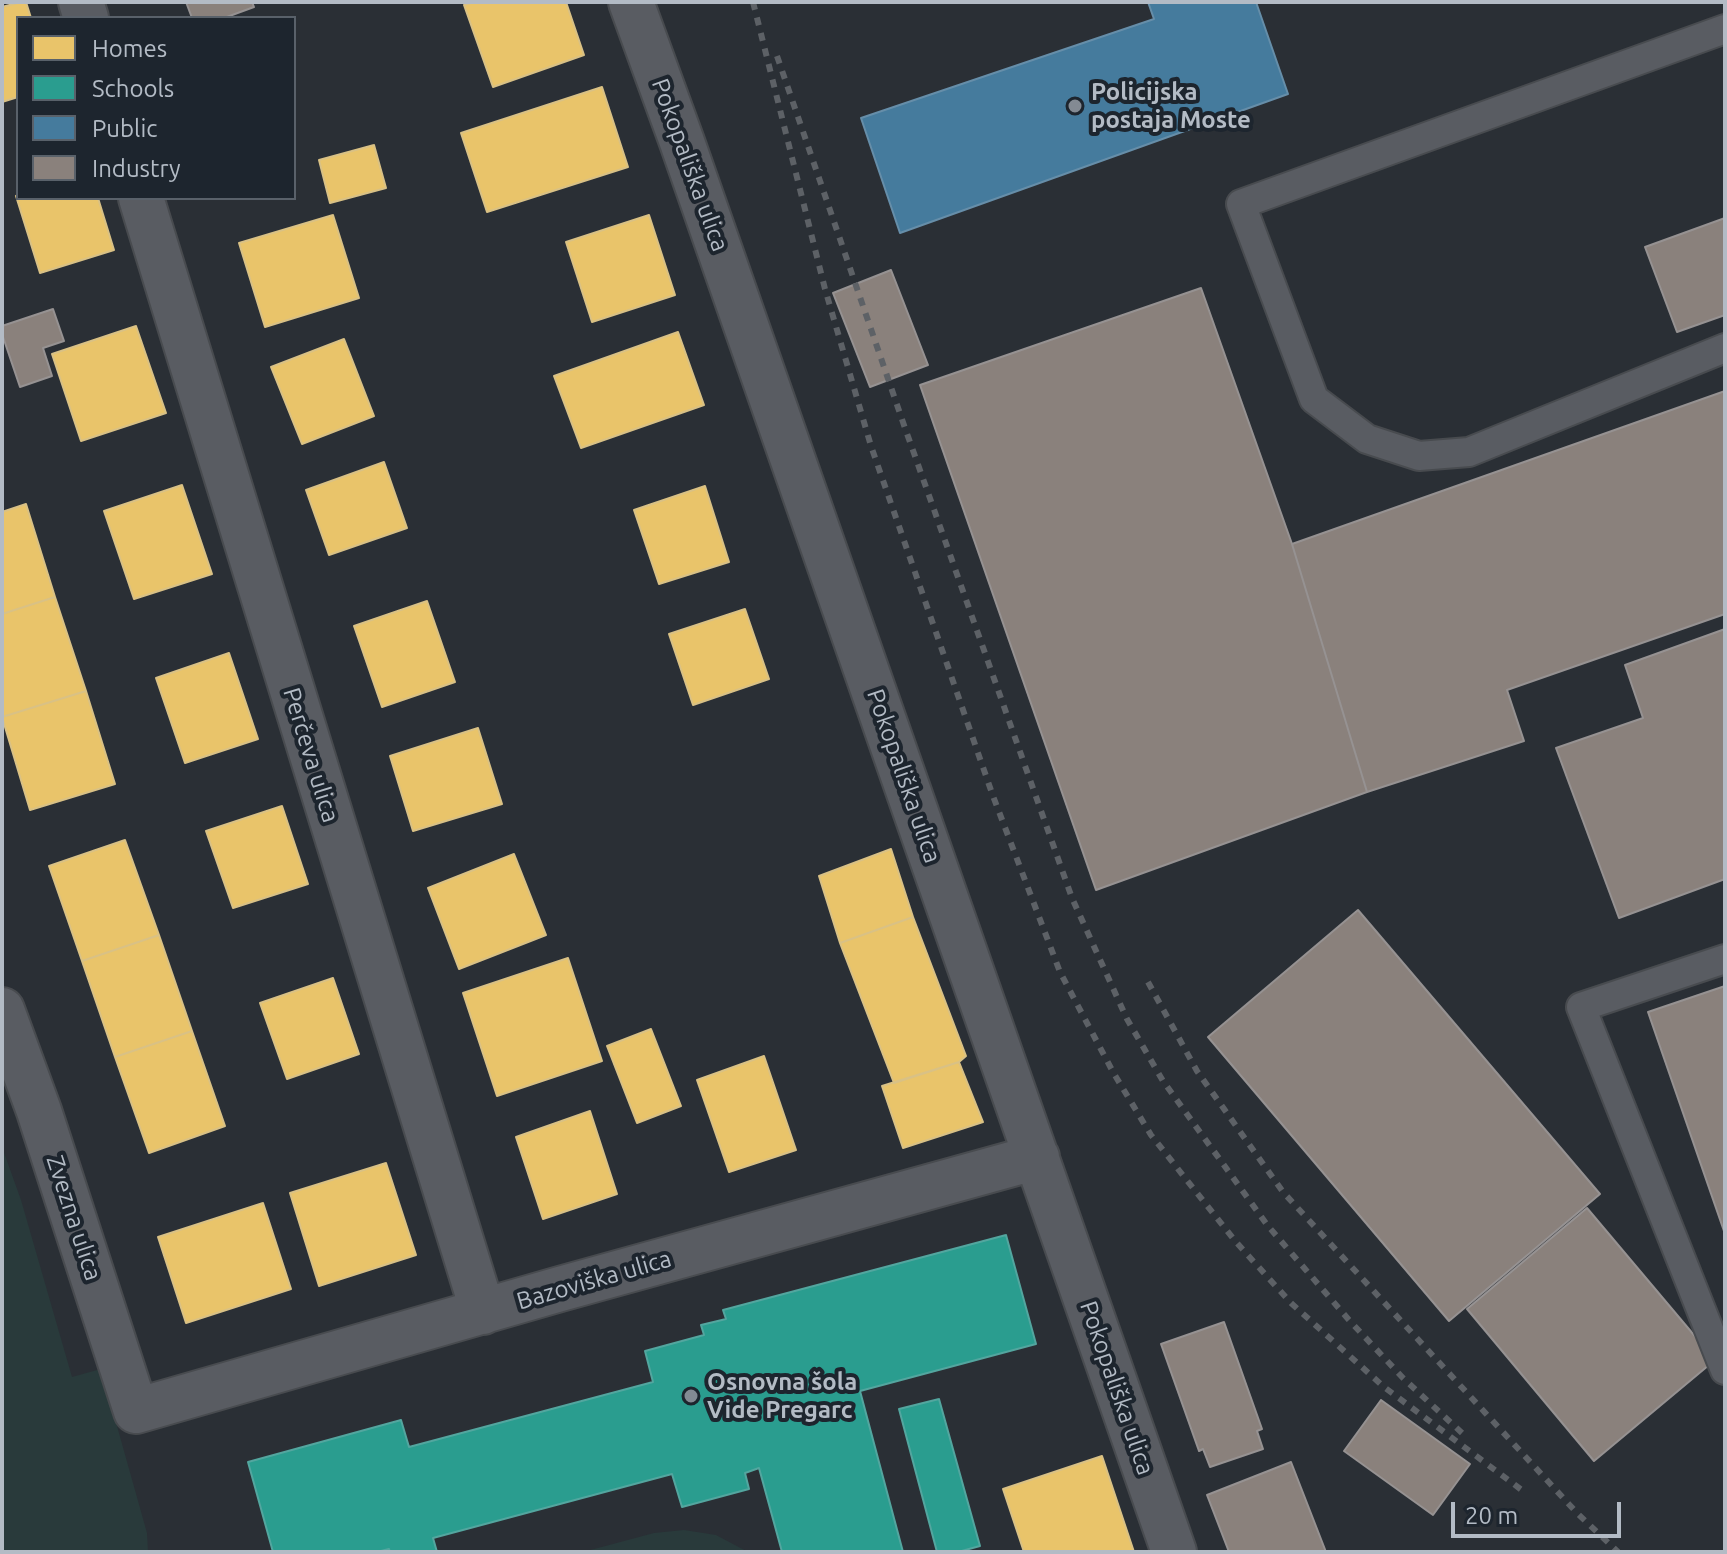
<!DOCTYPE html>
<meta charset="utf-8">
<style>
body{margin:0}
#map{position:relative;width:1727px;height:1554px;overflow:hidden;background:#2a2f35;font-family:Ubuntu,sans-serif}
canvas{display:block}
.frame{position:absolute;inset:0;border:4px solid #b3bbc5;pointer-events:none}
.legend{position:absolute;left:16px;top:16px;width:280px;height:184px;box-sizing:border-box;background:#1d252e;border:2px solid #59616a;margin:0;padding:10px 14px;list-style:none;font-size:24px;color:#b3bbc5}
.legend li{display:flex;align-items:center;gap:16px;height:40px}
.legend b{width:40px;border:2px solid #59616a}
.scale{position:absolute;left:1451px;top:1502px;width:170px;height:36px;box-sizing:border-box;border:4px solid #b3bbc5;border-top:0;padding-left:10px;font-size:24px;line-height:28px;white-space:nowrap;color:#b3bbc5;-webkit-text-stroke:6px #1d252e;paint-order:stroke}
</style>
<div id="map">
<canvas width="1727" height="1554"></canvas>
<div class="frame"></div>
<ul class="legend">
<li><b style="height:22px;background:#e9c46a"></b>Homes</li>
<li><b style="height:22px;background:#2a9d8f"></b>Schools</li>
<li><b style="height:22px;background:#457b9d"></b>Public</li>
<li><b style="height:22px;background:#8a817c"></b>Industry</li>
</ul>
<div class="scale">20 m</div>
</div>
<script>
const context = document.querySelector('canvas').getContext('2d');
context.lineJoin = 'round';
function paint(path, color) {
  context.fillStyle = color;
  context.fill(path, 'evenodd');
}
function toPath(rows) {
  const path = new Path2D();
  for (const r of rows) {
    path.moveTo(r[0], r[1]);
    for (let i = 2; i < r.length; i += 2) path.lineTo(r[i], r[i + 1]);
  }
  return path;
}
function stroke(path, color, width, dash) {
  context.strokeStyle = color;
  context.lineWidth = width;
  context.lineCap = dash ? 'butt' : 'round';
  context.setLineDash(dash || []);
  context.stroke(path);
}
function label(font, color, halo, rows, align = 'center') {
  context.font = font + ' Ubuntu,sans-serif';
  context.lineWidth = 8;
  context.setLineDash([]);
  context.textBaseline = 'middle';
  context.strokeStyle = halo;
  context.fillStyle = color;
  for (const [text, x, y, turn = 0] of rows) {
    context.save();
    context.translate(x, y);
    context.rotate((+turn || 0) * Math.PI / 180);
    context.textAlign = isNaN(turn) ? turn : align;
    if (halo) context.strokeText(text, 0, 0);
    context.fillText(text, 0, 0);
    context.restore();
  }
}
paint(toPath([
 [2,1147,21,1200,72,1377,101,1369,147,1533,148,1552,2,1552],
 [684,1530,716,1535,748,1552,665,1550,653,1552,583,1552,654,1533]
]), '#293a3b');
const homes = toPath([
 [21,2,26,2,31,18,18,18,18,97,2,102,2,7,21,2],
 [474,2,566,2,584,55,493,87,464,5,474,2],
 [602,87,628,167,487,212,461,133,602,87],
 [374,145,386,188,330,203,319,160,374,145],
 [18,195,18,198,98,198,114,250,40,273,16,196,18,195],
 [333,215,359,298,265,327,239,243,333,215],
 [649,215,675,295,592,322,566,242,649,215],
 [136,326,166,413,81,441,52,354,136,326],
 [678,332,704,405,581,448,554,376,678,332],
 [344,339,374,416,302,444,271,367,344,339],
 [384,462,407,528,329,555,306,490,384,462],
 [182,485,212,574,134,599,104,511,182,485],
 [705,486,729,562,659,584,634,510,705,486],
 [26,504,55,597,2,614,2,512,26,504],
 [55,597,86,691,2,717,2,614,55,597],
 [427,601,455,682,382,707,354,626,427,601],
 [745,609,769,679,693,705,669,634,745,609],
 [229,653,258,739,185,763,156,678,229,653],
 [86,691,115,784,30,810,2,717,86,691],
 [478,728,502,804,413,831,390,756,478,728],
 [282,806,308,884,233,908,206,831,282,806],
 [125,840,159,935,82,961,49,866,125,840],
 [891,849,913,917,840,943,819,876,891,849],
 [514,854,546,935,459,969,428,888,514,854],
 [913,917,966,1056,959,1062,894,1083,840,943,913,917],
 [159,935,192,1031,115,1057,82,961,159,935],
 [568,958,602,1061,497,1096,463,993,568,958],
 [333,978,359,1054,287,1079,260,1003,333,978],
 [651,1029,681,1106,637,1123,607,1046,651,1029],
 [192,1031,225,1126,149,1153,115,1057,192,1031],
 [764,1056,796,1150,729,1172,697,1080,764,1056],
 [959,1062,983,1122,903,1148,882,1086,959,1062],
 [590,1111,617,1194,543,1219,516,1137,590,1111],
 [386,1163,416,1255,319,1286,290,1193,386,1163],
 [263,1203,291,1289,186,1323,158,1237,263,1203],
 [1102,1456,1134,1552,1024,1552,1003,1489,1102,1456]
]);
paint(homes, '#e9c46a');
stroke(homes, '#d9c185', 2);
const schools = toPath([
 [1006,1235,1036,1344,860,1391,903,1552,782,1552,759,1468,745,1473,749,1489,682,1507,672,1474,433,1538,437,1552,390,1552,389,1549,377,1552,273,1552,248,1462,401,1420,409,1447,653,1382,645,1351,704,1335,701,1325,726,1319,723,1310,1006,1235],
 [939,1399,980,1546,958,1552,937,1552,899,1409,939,1399]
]);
paint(schools, '#2a9d8f');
stroke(schools, '#53a69f', 2);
const public = toPath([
 [1148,2,1256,2,1288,94,900,233,861,118,1154,19,1148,2]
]);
paint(public, '#457b9d');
stroke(public, '#668ea9', 2);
const industry = toPath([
 [186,2,252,2,254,7,224,18,192,18,186,2],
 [1725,218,1725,315,1677,332,1645,247,1725,218],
 [891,270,928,365,870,387,833,293,891,270],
 [1201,288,1292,544,1367,792,1096,890,920,385,1201,288],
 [53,309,64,341,43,348,52,376,20,387,2,334,2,326,53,309],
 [1725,391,1725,614,1507,690,1524,741,1367,792,1292,544,1725,391],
 [1725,629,1725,879,1619,918,1556,748,1643,718,1625,665,1725,629],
 [1358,910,1600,1194,1449,1321,1208,1037,1358,910],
 [1725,986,1725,1234,1648,1012,1725,986],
 [1587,1208,1715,1360,1594,1461,1467,1309,1587,1208],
 [1224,1322,1262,1429,1257,1431,1263,1449,1210,1467,1203,1449,1199,1451,1161,1344,1224,1322],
 [1381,1400,1470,1464,1433,1515,1344,1451,1381,1400],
 [1291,1462,1326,1552,1229,1552,1207,1495,1291,1462]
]);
paint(industry, '#8a817c');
stroke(industry, '#969292', 2);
const service = toPath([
 [1725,29,1241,204,1314,399,1367,439,1419,456,1469,452,1725,348],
 [1725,959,1581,1007,1725,1370]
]);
const minor = toPath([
 [81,2,86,18],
 [631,2,682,142,1174,1552],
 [141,198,483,1312],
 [2,1010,39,1111,136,1411,560,1289,1037,1157]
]);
stroke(service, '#484b4f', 32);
stroke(minor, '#484b4f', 48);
stroke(service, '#595c62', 28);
stroke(minor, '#595c62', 44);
stroke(toPath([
 [753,2,825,289,871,446,993,796,1060,972,1113,1072,1151,1135,1236,1242,1291,1303,1384,1387,1523,1491],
 [777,56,905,428,1072,898,1127,1019,1163,1081,1268,1226,1349,1320,1403,1378,1462,1433],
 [1148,982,1197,1071,1283,1192,1577,1513,1618,1552]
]), '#5d6166', 6, [8, 8]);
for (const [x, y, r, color] of [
 [1075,106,8,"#838a93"],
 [691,1396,8,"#838a93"]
]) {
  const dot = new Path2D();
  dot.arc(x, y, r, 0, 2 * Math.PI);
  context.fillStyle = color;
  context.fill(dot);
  stroke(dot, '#1d252e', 3);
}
label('bold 24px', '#b3bbc5', '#1d252e', [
 ["Policijska",1091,92],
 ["postaja Moste",1091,120],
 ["Osnovna šola",707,1382],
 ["Vide Pregarc",707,1410]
], 'left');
label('24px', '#b3bbc5', '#1d252e', [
 ["Pokopališka ulica",690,165,70],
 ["Perčeva ulica",311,755,73],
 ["Pokopališka ulica",904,776,71],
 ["Zvezna ulica",74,1218,72],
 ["Bazoviška ulica",594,1280,-16],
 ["Pokopališka ulica",1117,1388,71]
]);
</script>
